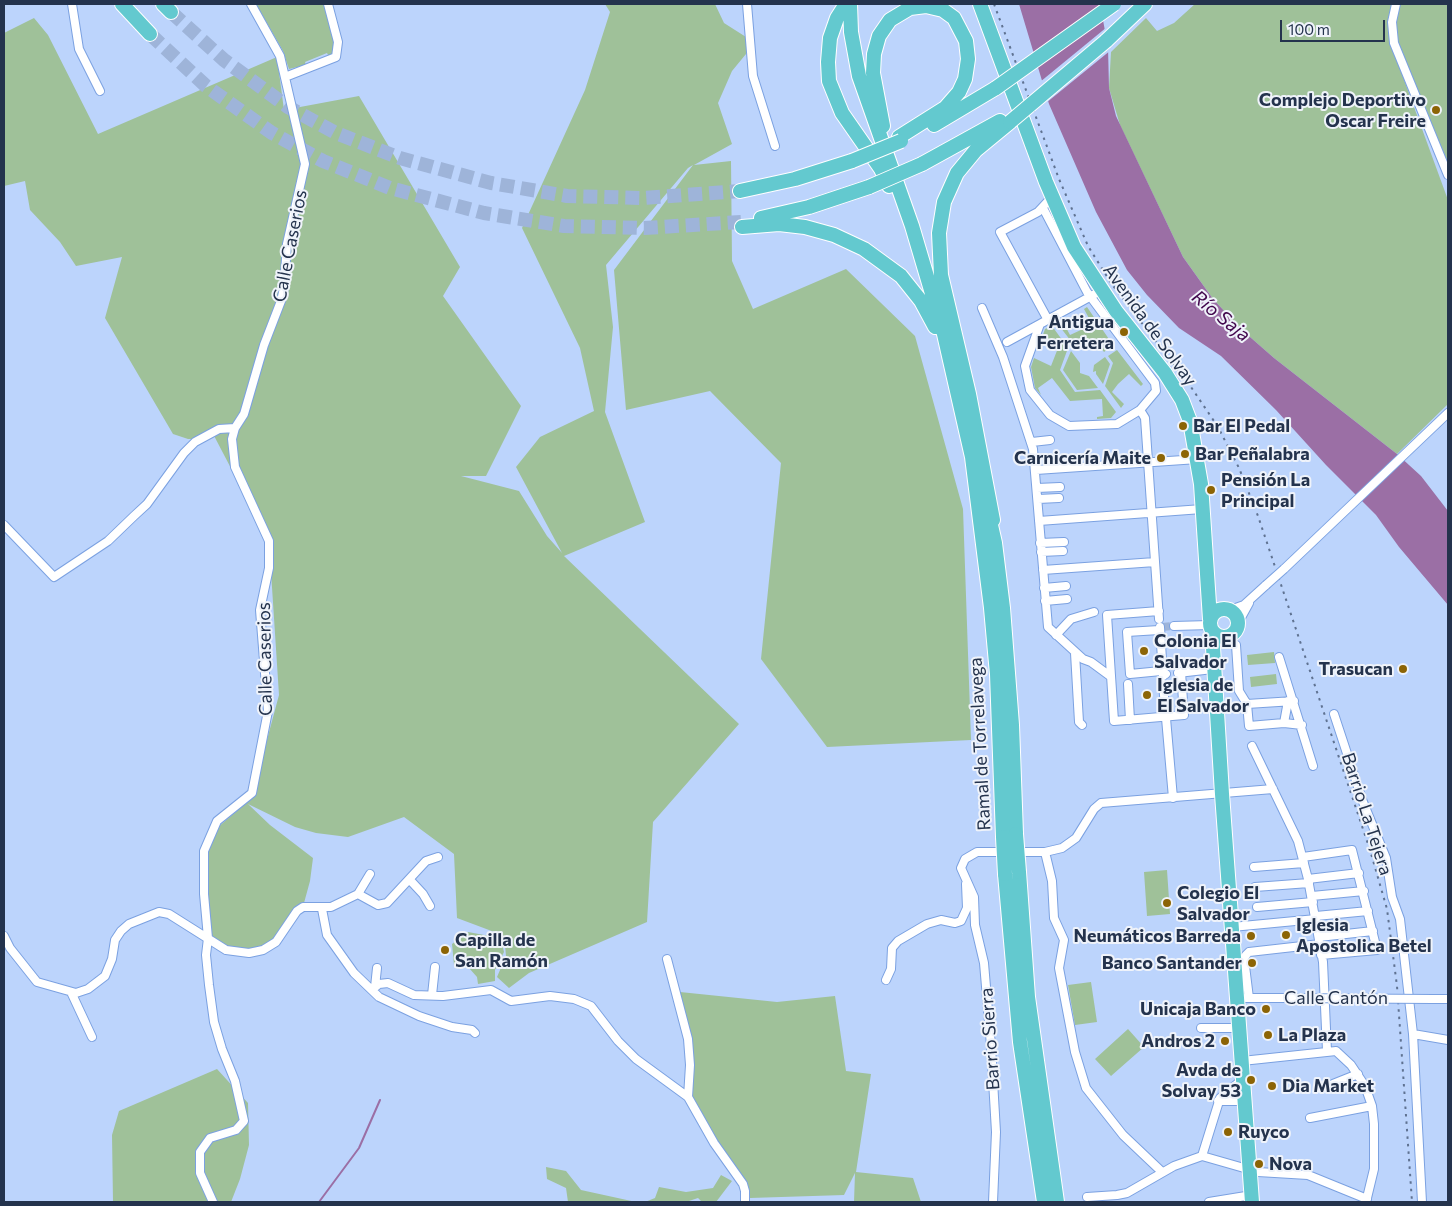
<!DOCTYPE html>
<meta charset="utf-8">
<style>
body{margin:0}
#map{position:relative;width:1452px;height:1206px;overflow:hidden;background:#bcd4fc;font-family:Commissioner,sans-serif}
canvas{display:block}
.frame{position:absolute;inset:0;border:5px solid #24334d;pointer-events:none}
.scale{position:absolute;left:1280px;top:20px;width:105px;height:22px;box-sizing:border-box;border:2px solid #24334d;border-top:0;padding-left:6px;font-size:15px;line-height:18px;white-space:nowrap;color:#24334d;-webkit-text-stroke:4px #eff3fa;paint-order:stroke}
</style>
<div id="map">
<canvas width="1452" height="1206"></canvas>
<div class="frame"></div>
<div class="scale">100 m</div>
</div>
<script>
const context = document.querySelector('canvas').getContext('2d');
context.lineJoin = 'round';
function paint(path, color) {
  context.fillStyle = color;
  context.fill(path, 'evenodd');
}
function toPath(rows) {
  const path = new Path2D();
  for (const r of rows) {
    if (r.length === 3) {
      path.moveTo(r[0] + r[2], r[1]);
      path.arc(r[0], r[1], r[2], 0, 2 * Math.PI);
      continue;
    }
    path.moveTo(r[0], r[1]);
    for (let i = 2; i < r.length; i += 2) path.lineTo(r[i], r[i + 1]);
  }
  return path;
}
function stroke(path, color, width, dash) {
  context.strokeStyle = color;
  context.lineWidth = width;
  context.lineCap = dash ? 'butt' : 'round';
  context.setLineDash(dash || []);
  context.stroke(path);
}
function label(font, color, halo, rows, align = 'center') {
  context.font = font + ' Commissioner,sans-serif';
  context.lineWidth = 4;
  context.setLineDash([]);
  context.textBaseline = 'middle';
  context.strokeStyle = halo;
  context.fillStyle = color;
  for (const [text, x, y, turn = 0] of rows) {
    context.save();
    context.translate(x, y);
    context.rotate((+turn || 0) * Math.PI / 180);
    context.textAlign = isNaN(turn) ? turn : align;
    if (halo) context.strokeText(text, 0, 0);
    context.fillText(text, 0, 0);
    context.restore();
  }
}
paint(toPath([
 [256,4,326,4,336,48,332,55,329,57,327,53,305,62,306,65,289,69,283,51],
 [605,4,715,4,724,23,746,37,746,54,732,71,718,103,732,144,694,165,731,161,732,261,753,309,846,269,915,336,963,509,971,740,827,747,761,659,781,463,710,391,626,410,614,270,693,165,688,168,606,265,613,327,605,412,645,522,564,556,739,724,653,822,647,922,529,973,509,988,497,977,506,956,505,945,497,933,457,918,454,854,404,817,348,837,316,833,295,827,248,804,270,825,313,858,310,881,304,903,300,904,288,918,272,941,256,949,227,947,213,939,209,932,205,878,208,847,217,828,246,803,253,792,279,695,269,541,211,430,196,439,188,439,173,434,105,318,122,257,76,266,60,242,30,210,25,181,4,186,4,33,34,18,48,35,98,134,277,57,284,110,359,96,460,267,443,296,521,406,486,476,461,476,519,491,547,536,562,553,516,467,540,437,594,411,580,348,522,228,585,90,610,12],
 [1195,4,1392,4,1388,19,1391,44,1448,200,1448,404,1397,454,1274,358,1242,330,1213,299,1183,257,1120,125,1109,88,1111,52,1146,18,1157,31,1174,23],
 [1398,4,1448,4,1448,170,1398,44,1396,22],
 [1087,307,1113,345,1104,352,1097,343,1074,345,1057,323,1062,320,1070,335,1083,329,1092,324,1084,309],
 [1052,326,1068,348,1060,370,1075,392,1100,390,1116,412,1111,418,1097,419,1097,417,1103,416,1102,399,1070,401,1052,378,1038,388,1041,395,1035,388,1031,367,1034,358,1051,366,1060,343,1044,337,1041,343,1040,343,1045,329],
 [1117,350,1143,384,1141,386,1129,374,1118,384,1112,392,1124,404,1121,408,1105,386,1113,363,1108,356],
 [1071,351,1080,363,1080,373,1089,376,1098,388,1077,390,1063,370],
 [1105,357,1110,364,1103,384,1096,374,1096,371,1093,372,1094,365],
 [1274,652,1275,663,1248,665,1247,655],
 [1276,674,1277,684,1251,687,1250,677],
 [1167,870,1170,914,1147,916,1144,872],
 [468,932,495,937,502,944,504,952,495,970,495,981,478,984,477,977,469,968,454,965,452,944],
 [1091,982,1097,1022,1075,1025,1068,985],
 [680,992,777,1002,835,996,846,1071,871,1074,856,1172,913,1178,921,1202,854,1202,855,1173,844,1195,750,1198,747,1188,728,1160,691,1097],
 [1128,1029,1144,1047,1111,1076,1095,1059],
 [217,1069,248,1103,249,1145,240,1179,231,1202,113,1202,112,1135,119,1111],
 [546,1167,566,1171,581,1190,636,1202,568,1202,566,1188,547,1179],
 [721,1175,732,1181,716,1202,702,1202,698,1198,686,1202,645,1202,655,1198,659,1187,686,1192,713,1188]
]), '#9fc199');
paint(toPath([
 [1019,4,1100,4,1108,47,1109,88,1116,116,1183,257,1213,299,1242,330,1274,358,1397,454,1421,476,1448,511,1448,605,1399,547,1376,515,1326,465,1276,410,1221,356,1179,328,1147,295,1127,270,1096,212,1049,104]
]), '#9b6fa5');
paint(toPath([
 [1107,27,1111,50,1046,103,1040,82]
]), '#bcd4fc');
stroke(toPath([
 [319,1202,359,1148,380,1100]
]), '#9b6fa5', 2);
stroke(toPath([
 [1162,627,1174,626]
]), '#9eb4d9', 8, [8, 4]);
stroke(toPath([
 [171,12,224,60,288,107,336,133,400,158,491,183,567,196,643,198,740,191],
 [150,34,206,86,272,133,323,161,390,188,484,213,564,226,644,228,741,222]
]), '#9eb4d9', 14, [14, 7]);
const street = toPath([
 [72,4,79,49,100,91],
 [747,4,753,76,775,146],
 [1396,4,1392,22,1394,43,1448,175],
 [285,77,336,57,338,42,328,4],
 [982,308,1003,357,1033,449,1048,627,1083,659,1091,662,1110,676],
 [1048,320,1000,232,1038,212,1052,197],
 [1040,324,1025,366,1030,390,1050,415,1069,426,1117,424,1140,410,1156,391,1155,383,1087,292,1043,208],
 [1007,342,1095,294],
 [1140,410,1145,418,1159,619],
 [1032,442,1050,440],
 [1036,470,1198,459],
 [1037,488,1060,487],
 [1038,499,1059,498],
 [1039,521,1202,509],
 [4,525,54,577,108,541,134,516,147,504,184,453,195,442,219,429,235,428],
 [1040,543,1064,542],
 [1041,552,1063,551],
 [1284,569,1448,413],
 [1043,570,1155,562],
 [1044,588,1066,586],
 [1045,601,1067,599],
 [1230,610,1244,605,1266,585],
 [1159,611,1107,615,1114,721,1184,715,1181,672],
 [1238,623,1249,603],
 [1174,626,1210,625],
 [1160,627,1163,676],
 [1159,630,1127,632,1130,674,1161,671,1166,674],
 [1056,635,1071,619,1094,612],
 [1236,645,1239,691,1247,704,1249,726,1284,723,1302,725],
 [1075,653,1079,722,1082,725],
 [1279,657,1313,766],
 [1178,673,1213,669],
 [1128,684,1130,720],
 [1163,684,1173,798],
 [1247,704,1294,701],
 [1334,714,1363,802,1386,858,1392,897,1400,919,1413,1034,1422,1202],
 [1284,723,1288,701],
 [1252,746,1298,841,1308,879,1323,962,1327,1051],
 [1045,852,1052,881,1054,918,1064,940,1059,968,1075,1052,1086,1088,1123,1135,1162,1172],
 [1303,857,1352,850,1377,950,1321,955],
 [1254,867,1304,863],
 [1308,879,1359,873],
 [410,880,423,894,430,906],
 [1255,887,1309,883],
 [358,894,370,874],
 [1312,896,1364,891],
 [1257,907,1313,902],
 [322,909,327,935,354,973,379,997,419,1016,452,1027,472,1030,475,1033],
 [1316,916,1368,911],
 [1232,927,1316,919],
 [4,936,10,948,37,982,76,993,88,989,105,976,112,959,115,940,121,931,129,924,159,912,169,914,226,950,249,953,263,950,276,942,297,911,303,907,331,907,358,894,378,905,387,903,426,861,438,857],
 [1319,937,1373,931],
 [667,959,688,1039,690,1065,688,1097],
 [886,980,891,969,892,948,898,941,927,924,941,920,955,923,961,921,967,908,966,884],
 [375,987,377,968],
 [373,989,379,984,388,983,414,995,443,996,491,990,511,1001,550,996,574,999,591,1006,618,1041,636,1059,688,1097,714,1143,743,1184,745,1191,745,1202],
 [71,992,92,1037],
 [432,995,435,967],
 [1246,998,1285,998],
 [1249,998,1244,958,1246,955,1249,952,1320,944],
 [1433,999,1448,999],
 [1201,1028,1240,1028],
 [1413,1034,1448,1040],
 [1242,1061,1336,1051,1351,1065,1365,1086,1372,1106,1374,1124,1374,1169,1366,1202],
 [1333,1084,1358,1074],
 [1218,1101,1245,1101],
 [1310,1118,1372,1106],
 [1202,1156,1220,1098,1238,1083,1244,1082],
 [1087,1197,1117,1195,1127,1193,1174,1166,1202,1156,1258,1172,1308,1175,1367,1199],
 [213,1202,200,1173,200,1152,210,1138,236,1130,244,1121,235,1081,222,1049,214,1022,209,985,206,955,208,938,204,894,204,851,217,821,252,793,268,711,260,610,269,568,269,541,235,467,232,439,235,428,244,414,264,345,281,301,284,288,287,244,305,164,280,56,251,4],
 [993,1202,996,1132,991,1046,984,963,975,925,974,897,961,868,965,859,977,852,1045,852,1062,848,1076,838,1094,809,1101,803,1273,789],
 [1209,1202,1252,1195]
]);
const highway = toPath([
 [122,4,150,34],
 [163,4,171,12],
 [846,4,837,18,830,38,828,62,829,81,842,113,881,169,889,186],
 [850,4,851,32,859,76,912,226,944,334,972,457,991,608,997,674,1003,837],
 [980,4,1046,182,1074,247,1116,311,1165,373,1182,400,1190,421,1201,484,1210,619],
 [1106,41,1145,4],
 [934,125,996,88],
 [883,126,873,73,874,54,879,36,890,20,910,8,926,6,943,10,954,18,966,41,968,59,965,79,959,92,945,108,899,137],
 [922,164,1000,121],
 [740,191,795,179,852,161],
 [761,218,809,207,869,187],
 [742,227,779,224,805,227,834,235,864,249,901,276,921,301,935,327],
 [988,512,995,543,1003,608,1012,725,1016,834],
 [993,520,969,394,941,275,939,233,944,202,957,173,976,150,1010,122],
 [1224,623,14],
 [1212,631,1222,794,1252,1202],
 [1019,872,1028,997,1057,1202],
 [1005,874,1020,1042,1044,1202]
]);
stroke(street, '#7ba1e1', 10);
stroke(highway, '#fff', 16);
stroke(street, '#fff', 8);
stroke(highway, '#63c9cf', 14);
stroke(toPath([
 [994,4,1059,179,1088,246,1111,283,1191,387,1218,427,1239,468,1258,516,1370,850,1387,909,1397,986,1412,1202]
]), '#5f7291', 2, [2.5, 5]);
const streetBridge = toPath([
 [1266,585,1284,569],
 [1285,998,1433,999]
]);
const highwayBridge = toPath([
 [996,88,1114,4],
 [1010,122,1106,41],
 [852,161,901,141],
 [869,187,922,164],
 [1016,834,1019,872],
 [1003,837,1005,874]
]);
stroke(streetBridge, '#7ba1e1', 10, []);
stroke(highwayBridge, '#fff', 16, []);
stroke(streetBridge, '#fff', 8);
stroke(highwayBridge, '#63c9cf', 14);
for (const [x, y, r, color] of [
 [1436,110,5,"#8c6405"],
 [1124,332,5,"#8c6405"],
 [1183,426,5,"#8c6405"],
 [1185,454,5,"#8c6405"],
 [1161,458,5,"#8c6405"],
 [1211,490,5,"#8c6405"],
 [1144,651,5,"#8c6405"],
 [1403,669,5,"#8c6405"],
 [1147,695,5,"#8c6405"],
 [1167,903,5,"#8c6405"],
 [1286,935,5,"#8c6405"],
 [1251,936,5,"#8c6405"],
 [445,950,5,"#8c6405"],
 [1252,963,5,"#8c6405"],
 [1266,1009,5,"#8c6405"],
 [1268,1035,5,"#8c6405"],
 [1225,1041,5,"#8c6405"],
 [1251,1080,5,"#8c6405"],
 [1272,1086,5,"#8c6405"],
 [1228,1132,5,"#8c6405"],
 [1259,1164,5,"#8c6405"]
]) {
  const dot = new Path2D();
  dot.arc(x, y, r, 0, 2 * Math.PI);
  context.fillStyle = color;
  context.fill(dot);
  stroke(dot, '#eff3fa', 2);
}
label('bold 18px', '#24334d', '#eff3fa', [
 ["Complejo Deportivo",1426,100,"right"],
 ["Oscar Freire",1426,121,"right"],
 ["Antigua",1114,322,"right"],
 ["Ferretera",1114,343,"right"],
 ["Bar El Pedal",1193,426],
 ["Bar Peñalabra",1195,454],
 ["Carnicería Maite",1151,458,"right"],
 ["Pensión La",1221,480],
 ["Principal",1221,501],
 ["Colonia El",1154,641],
 ["Salvador",1154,662],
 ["Trasucan",1393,669,"right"],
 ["Iglesia de",1157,685],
 ["El Salvador",1157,706],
 ["Colegio El",1177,893],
 ["Salvador",1177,914],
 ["Iglesia",1296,925],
 ["Apostolica Betel",1296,946],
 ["Neumáticos Barreda",1241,936,"right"],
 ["Capilla de",455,940],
 ["San Ramón",455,961],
 ["Banco Santander",1242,963,"right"],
 ["Unicaja Banco",1256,1009,"right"],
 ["La Plaza",1278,1035],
 ["Andros 2",1215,1041,"right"],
 ["Avda de",1241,1070,"right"],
 ["Solvay 53",1241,1091,"right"],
 ["Dia Market",1282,1086],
 ["Ruyco",1238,1132],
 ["Nova",1269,1164]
], 'left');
label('18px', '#24334d', '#eff3fa', [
 ["Calle Caserios",290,246,-79],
 ["Avenida de Solvay",1150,325,54],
 ["Calle Caserios",265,659,-91],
 ["Ramal de Torrelavega",980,744,-93],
 ["Barrio La Tejera",1367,814,72],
 ["Calle Cantón",1336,998],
 ["Barrio Sierra",990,1039,-94]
]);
label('italic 19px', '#42074d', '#eff3fa', [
 ["Río Saja",1221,316,39]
]);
</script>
